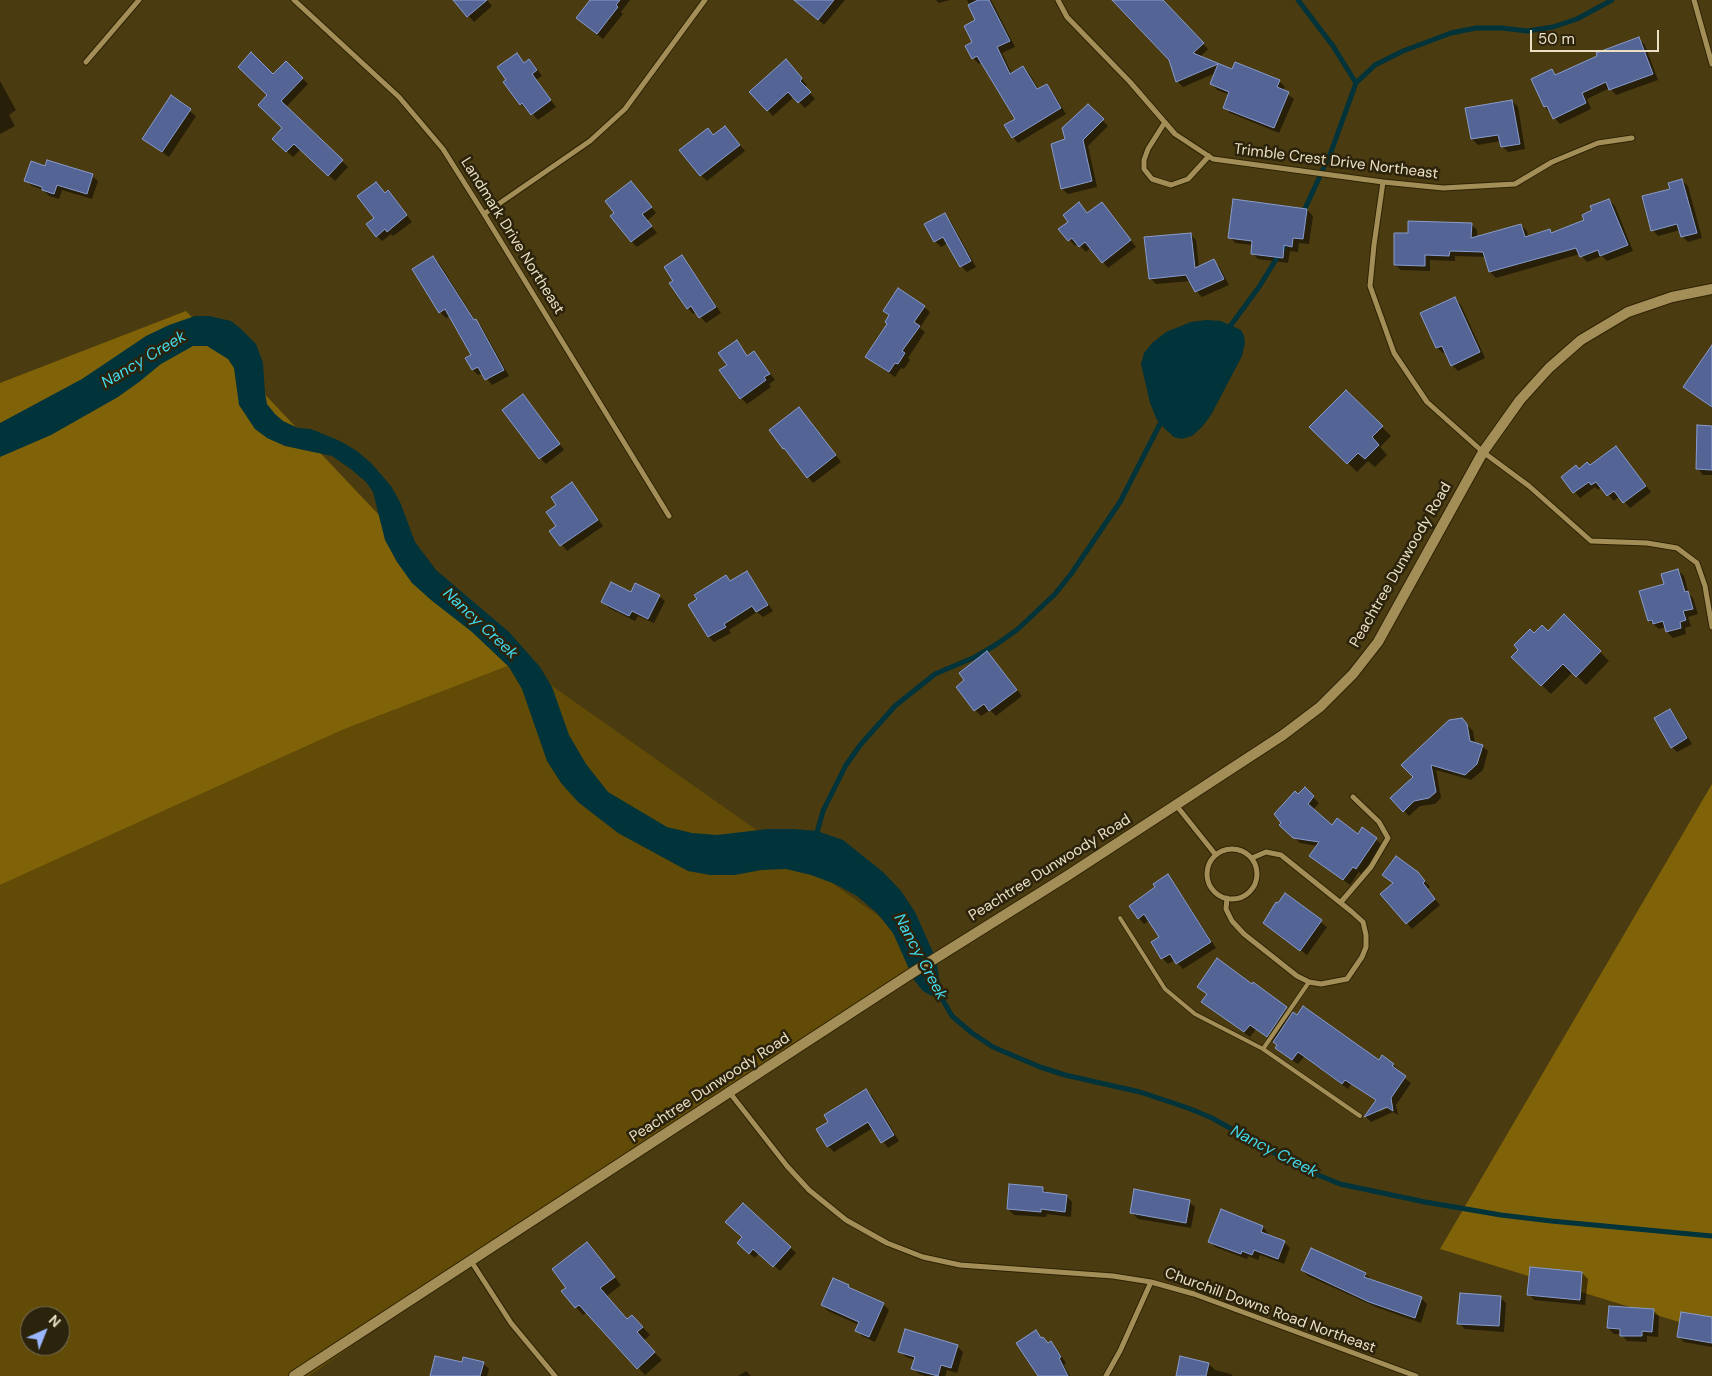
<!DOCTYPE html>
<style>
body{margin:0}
#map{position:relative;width:1712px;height:1376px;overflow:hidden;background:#4b3b10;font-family:"DM Sans",sans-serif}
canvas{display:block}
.north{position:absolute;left:20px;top:1306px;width:50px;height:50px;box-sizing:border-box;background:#2c230c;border:1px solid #786f56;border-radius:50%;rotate:44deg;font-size:14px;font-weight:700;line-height:20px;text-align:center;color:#ebe0c4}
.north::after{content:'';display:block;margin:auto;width:18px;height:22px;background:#99b5fd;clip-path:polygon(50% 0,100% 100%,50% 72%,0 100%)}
.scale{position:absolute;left:1530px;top:30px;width:129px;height:22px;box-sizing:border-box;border:2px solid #ebe0c4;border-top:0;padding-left:6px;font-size:15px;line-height:18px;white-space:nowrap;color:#ebe0c4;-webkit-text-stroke:4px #2c230c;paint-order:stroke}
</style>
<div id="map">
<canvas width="1712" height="1376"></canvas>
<div class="north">N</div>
<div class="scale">50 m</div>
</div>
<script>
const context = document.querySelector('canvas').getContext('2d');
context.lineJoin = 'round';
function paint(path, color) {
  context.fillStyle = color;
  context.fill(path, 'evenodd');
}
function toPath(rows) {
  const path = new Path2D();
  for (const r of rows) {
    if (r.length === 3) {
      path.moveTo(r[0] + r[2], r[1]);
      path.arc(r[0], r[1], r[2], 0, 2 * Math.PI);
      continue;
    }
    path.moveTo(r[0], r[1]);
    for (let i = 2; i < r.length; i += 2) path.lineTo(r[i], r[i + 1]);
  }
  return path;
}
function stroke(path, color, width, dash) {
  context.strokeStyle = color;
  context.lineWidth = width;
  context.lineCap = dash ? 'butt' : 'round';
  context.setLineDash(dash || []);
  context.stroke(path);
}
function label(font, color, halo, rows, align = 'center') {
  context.font = font + ' "DM Sans",sans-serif';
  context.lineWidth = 5;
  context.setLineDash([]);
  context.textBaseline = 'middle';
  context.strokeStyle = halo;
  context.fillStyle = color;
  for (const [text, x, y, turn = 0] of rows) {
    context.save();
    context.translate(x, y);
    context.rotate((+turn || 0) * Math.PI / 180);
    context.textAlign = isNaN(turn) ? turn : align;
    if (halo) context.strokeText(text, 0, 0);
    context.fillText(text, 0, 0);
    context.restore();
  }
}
paint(toPath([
 [518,662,937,957,397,1314,309,1376,0,1376,0,885,342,730],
 [30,1316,60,1316,60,1346,30,1346]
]), '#614b06');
paint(toPath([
 [186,311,518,662,342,730,0,885,0,383],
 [1712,784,1712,1332,1440,1249]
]), '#806309');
paint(toPath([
 [195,316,209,316,231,321,240,328,256,344,263,363,265,393,267,404,275,414,283,421,298,428,311,429,340,441,357,451,371,463,391,486,400,502,415,542,436,570,509,632,540,667,552,687,569,735,586,764,608,792,667,827,692,833,717,835,768,829,794,829,817,831,843,840,883,872,901,891,915,912,936,959,943,1002,923,991,914,980,893,933,877,913,857,896,835,884,811,875,786,869,761,870,735,875,710,875,688,871,618,833,578,802,561,783,547,761,522,689,509,667,472,632,431,600,412,583,397,562,385,540,373,492,366,482,352,470,332,456,285,446,267,438,255,429,239,405,234,368,228,359,207,346,193,346,161,364,139,382,118,397,51,435,0,457,0,423,82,379,146,336,169,325],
 [1206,320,1221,321,1241,330,1244,336,1245,343,1242,356,1211,415,1202,427,1192,436,1182,439,1174,437,1165,429,1157,420,1150,403,1141,364,1144,353,1152,343,1166,332,1191,322]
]), '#00343a');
paint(toPath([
 [454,0,487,0,492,6,474,22],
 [592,0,630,0,621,12,623,14,603,39,584,24],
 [805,0,845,0,824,25,807,10],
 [936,0,950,0,939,3],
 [967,0,991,0,1015,47,1002,53,1012,74,1023,67,1029,73,1039,90,1047,85,1052,91,1066,114,1018,143,1013,137,1017,119,982,62,979,64,973,58,977,20],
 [1114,0,1162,0,1208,49,1200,57,1233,71,1279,81,1285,87,1283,91,1294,99,1279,133,1230,113,1225,107,1230,95,1217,90,1212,84,1216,73,1183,87,1177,81,1170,59],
 [1639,39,1645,45,1658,80,1616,95,1610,88,1587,99,1591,109,1560,124,1545,107,1533,79,1552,71,1557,76],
 [516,55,525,64,529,60,535,66,542,76,536,80,556,107,538,120,528,109,527,110,521,104,508,81],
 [286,62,308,84,286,107,348,167,335,181,301,149,293,157,274,139,284,128,269,95,273,75],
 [791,67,807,85,805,87,815,99,805,108,794,97,773,116,751,92],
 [0,81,16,110,9,115,15,126,0,134],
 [171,97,196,116,169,157,143,139],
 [1512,101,1518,107,1525,149,1508,152,1502,146,1501,141,1478,145,1472,139,1467,109],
 [1088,106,1108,126,1088,146,1097,187,1068,194,1062,189,1066,140],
 [708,130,714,136,730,133,745,151,707,181,701,175],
 [46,168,92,176,98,181,92,199,62,190,59,199,49,196,43,190,32,186,26,180],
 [1682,181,1688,186,1702,238,1688,242,1682,236,1680,230,1658,236,1653,230,1671,190],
 [631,182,656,213,647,221,657,233,637,247,631,241],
 [376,183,385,194,393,198,412,222,393,236,391,234,382,241,377,236],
 [1609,200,1615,206,1633,251,1607,261,1602,256,1587,262,1580,254,1496,278,1490,272,1486,257,1455,256,1455,261,1430,260,1430,271,1401,270,1395,265,1409,234,1471,224,1477,230,1477,237,1521,225,1527,231,1528,237,1550,231,1553,233,1585,220,1594,211],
 [1107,209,1136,247,1108,268,1091,247,1086,252,1078,244,1075,246,1060,229,1088,214],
 [1307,210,1313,216,1309,244,1299,243,1298,252,1290,251,1288,263,1258,259,1252,253,1253,245,1235,243,1230,237],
 [944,215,950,220,976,267,967,272,961,266,948,243,941,247,935,241,926,225],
 [1190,234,1196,240,1199,267,1213,261,1219,266,1229,285,1202,297,1196,291,1190,281,1156,284,1151,279],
 [433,257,439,263,475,320,481,326,509,376,492,385,483,373,478,375,473,370,472,356,450,316,446,318,440,312],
 [681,257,687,263,721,313,706,323,696,312,693,314,688,308,675,281],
 [1455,299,1461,305,1485,358,1458,371,1452,365,1446,352,1443,353,1437,348],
 [924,307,930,312,920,328,925,332,908,358,910,360,904,369,901,368,895,377,873,362,867,356],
 [736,342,748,357,754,352,775,380,769,384,771,387,747,404,741,398],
 [1712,356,1712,408,1685,387],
 [1346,391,1391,436,1380,447,1387,455,1375,467,1368,461,1357,472,1311,427],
 [523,395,564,450,546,464,540,458],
 [799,408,841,462,813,483,784,448],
 [1712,427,1712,475,1703,475,1698,469],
 [1616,447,1651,492,1630,508,1620,496,1614,501,1601,487,1598,490,1595,487,1580,498,1563,477,1590,467],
 [577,490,603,526,567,551,551,531,558,526],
 [1678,570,1684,576,1689,594,1693,598,1698,614,1688,617,1691,626,1685,628,1686,634,1673,638,1667,632,1666,627,1659,629,1649,621,1641,592,1666,585],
 [747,573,752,579,773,611,763,617,757,612,729,630,731,633,714,642,709,637,690,606,726,576,732,582],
 [632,593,659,596,665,601,654,623,638,616,635,621,609,608,603,602],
 [1564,616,1609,661,1586,685,1573,672,1551,694,1513,657,1534,635,1548,632],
 [993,659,1022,696,996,716,990,710,981,716,975,710],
 [1670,710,1675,716,1692,744,1677,752,1672,747],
 [1462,720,1473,731,1475,744,1482,746,1488,751,1483,770,1471,780,1436,770,1441,798,1435,804,1420,806,1409,816,1392,798,1415,777],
 [1305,789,1319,803,1313,810,1332,826,1358,835,1363,829,1382,845,1362,874,1359,872,1350,885,1310,855,1317,846,1300,843,1281,825,1298,796],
 [1384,875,1424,880,1430,887,1427,890,1440,905,1412,929,1407,923,1394,884],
 [1168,876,1173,882,1216,948,1183,969,1175,960,1168,964,1162,958,1152,943,1161,937,1150,920,1144,924,1139,918,1156,887],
 [1285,895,1327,927,1307,955,1264,923,1271,914,1269,912,1276,903,1278,904],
 [1254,984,1293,1015,1379,1061,1393,1065,1399,1070,1397,1072,1411,1083,1396,1105,1398,1115,1393,1112,1371,1122,1366,1117,1377,1101,1351,1084,1348,1089,1304,1057,1298,1064,1283,1054,1277,1048,1278,1046,1274,1041,1273,1042,1256,1029,1250,1037,1203,1002,1208,994,1204,992],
 [1392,1103,1393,1106,1379,1112,1379,1109],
 [866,1090,872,1096,899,1141,888,1148,873,1128,834,1152,828,1146,830,1122],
 [1042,1188,1049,1194,1066,1196,1072,1202,1071,1217,1047,1214,1046,1217,1014,1215,1008,1209],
 [1189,1202,1195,1207,1191,1228,1138,1219,1132,1213],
 [1263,1227,1268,1233,1267,1236,1284,1242,1290,1248,1284,1264,1260,1255,1258,1260,1248,1256,1247,1259,1215,1247,1210,1242],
 [790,1247,796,1253,780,1271,759,1253,755,1258,744,1249],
 [594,1251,621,1285,607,1296,628,1320,632,1316,650,1335,643,1341,662,1360,645,1375,587,1312,583,1315,563,1292,568,1288],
 [1302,1270,1365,1274,1371,1279,1421,1298,1427,1304,1421,1323,1376,1307,1308,1276],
 [1582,1273,1588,1279,1585,1305,1534,1300,1529,1294],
 [848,1286,853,1291,883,1304,889,1310,875,1342,862,1336,857,1330,859,1325,828,1311,822,1305],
 [1500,1297,1506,1303,1504,1332,1465,1329,1459,1323],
 [1653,1310,1659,1316,1658,1337,1647,1336,1647,1342,1627,1341,1621,1334,1614,1334,1608,1328],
 [1712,1319,1712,1347,1684,1342,1678,1336],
 [1035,1332,1042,1339,1048,1344,1051,1342,1056,1348,1066,1363,1064,1365,1070,1376,1040,1376],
 [957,1346,963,1352,957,1373,947,1370,945,1376,925,1376,919,1374,913,1368,915,1360,906,1357,900,1351],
 [463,1363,483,1363,489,1369,487,1376,432,1376],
 [1209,1364,1215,1370,1231,1374,1233,1376,1177,1376],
 [746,1371,751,1376,738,1376]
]), '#0007');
stroke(toPath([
 [1298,0,1333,46,1356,83],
 [1303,213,1331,152,1356,83,1375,65,1403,51,1451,33,1476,28,1502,28,1527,31,1553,27,1577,19,1612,0],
 [1231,325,1259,287,1288,240],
 [816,836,823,811,846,765,861,744,895,706,935,674,975,657,997,644,1018,629,1055,594,1071,574,1120,502,1160,424],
 [941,997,952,1016,972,1033,993,1047,1040,1067,1065,1075,1140,1092,1188,1108,1212,1118,1301,1168,1340,1184,1425,1202,1501,1215,1551,1221,1712,1236]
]), '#00343a', 5);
const building = toPath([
 [453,0,487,0,467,17,453,0],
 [590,0,620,0,616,5,618,7,597,34,576,18,590,0],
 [794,0,834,0,818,20,794,0],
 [978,0,989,0,1010,41,997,47,1010,74,1023,66,1037,89,1047,84,1061,108,1012,138,1004,125,1015,119,977,56,972,59,965,46,972,42,964,26,975,20,968,5,978,0],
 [1112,0,1163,0,1204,43,1193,53,1232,69,1235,62,1280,80,1277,87,1289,92,1274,128,1223,108,1229,92,1210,84,1218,64,1176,82,1169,60,1112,0],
 [1639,37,1653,74,1609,90,1606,82,1582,93,1586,103,1553,119,1547,106,1544,107,1531,79,1552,69,1555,75,1597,56,1596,53,1639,37],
 [251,52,273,74,286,61,303,78,281,101,343,160,328,176,294,144,286,152,272,139,282,128,258,105,267,95,238,67,251,52],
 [517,53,524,63,529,59,537,70,532,74,551,100,531,115,522,103,520,105,503,82,506,80,497,67,517,53],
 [786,59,802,78,800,81,811,92,798,103,788,92,767,111,749,92,786,59],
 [171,95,191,109,162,152,142,139,171,95],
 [1512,100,1520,144,1501,147,1498,135,1471,139,1465,108,1512,100],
 [1088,104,1104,119,1083,140,1092,181,1061,189,1051,144,1065,139,1062,128,1088,104],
 [725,126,740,145,700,176,679,150,708,128,713,135,725,126],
 [47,160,93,174,87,194,57,185,54,194,42,190,42,187,24,181,31,161,45,166,47,160],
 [1682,179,1697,233,1681,237,1677,224,1651,231,1642,196,1670,189,1668,183,1682,179],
 [631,181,652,207,642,214,652,226,631,242,610,216,614,213,605,201,631,181],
 [376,182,385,193,388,190,407,215,387,232,385,229,376,237,366,224,374,218,357,196,376,182],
 [1233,199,1307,209,1303,239,1293,238,1292,247,1284,245,1283,258,1251,254,1252,241,1228,238,1233,199],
 [1609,199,1628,245,1600,256,1598,250,1580,257,1576,248,1489,272,1483,252,1450,251,1449,256,1425,255,1425,266,1394,265,1394,233,1408,233,1408,221,1472,223,1471,238,1521,224,1525,237,1550,229,1551,233,1584,220,1582,215,1592,210,1590,206,1609,199],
 [1079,202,1087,213,1102,202,1131,240,1102,263,1085,242,1079,247,1072,238,1068,241,1058,229,1068,222,1063,215,1079,202],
 [945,213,971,261,960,267,943,237,934,242,924,224,945,213],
 [1191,233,1195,268,1214,259,1224,279,1195,292,1186,275,1149,279,1144,237,1191,233],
 [682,255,716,307,699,318,691,306,687,309,669,283,673,281,664,267,682,255],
 [433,256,474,320,476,319,504,370,485,380,478,367,472,370,465,358,471,355,445,309,439,313,412,269,433,256],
 [898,288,925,306,914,322,920,326,902,351,905,353,898,364,895,363,889,372,865,357,887,324,885,322,889,315,883,311,898,288],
 [1455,297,1480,352,1451,366,1442,346,1436,348,1420,313,1455,297],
 [737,340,747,356,754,351,770,374,764,377,766,380,740,399,719,370,727,365,718,353,737,340],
 [1712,345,1712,407,1683,387,1712,345],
 [1346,390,1383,426,1372,437,1379,445,1365,459,1358,453,1347,464,1309,427,1346,390],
 [523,394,560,444,539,459,502,410,523,394],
 [799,407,836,455,807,478,784,448,783,449,769,430,799,407],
 [1697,425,1712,426,1712,470,1696,469,1697,425],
 [1616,446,1646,486,1623,503,1614,491,1607,496,1596,482,1591,485,1589,482,1573,493,1561,477,1576,465,1579,469,1587,462,1590,465,1616,446],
 [572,482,598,520,560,546,549,531,556,526,546,512,556,505,551,497,572,482],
 [1678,569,1685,592,1688,591,1693,609,1683,611,1686,620,1680,622,1681,628,1666,632,1663,621,1653,624,1652,620,1648,621,1639,591,1664,584,1661,574,1678,569],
 [747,571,768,605,756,612,752,606,724,624,726,627,708,637,688,605,697,599,694,595,726,575,730,581,747,571],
 [611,582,631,592,635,583,660,595,648,619,632,611,629,616,601,602,611,582],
 [1564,614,1601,651,1576,677,1563,664,1541,686,1511,657,1518,650,1514,645,1530,629,1534,633,1542,625,1548,631,1564,614],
 [987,651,1017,690,989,711,984,704,974,711,956,687,964,680,959,673,987,651],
 [1670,709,1687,738,1671,748,1654,718,1670,709],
 [1462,718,1467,724,1470,741,1483,745,1477,764,1465,775,1431,765,1436,792,1429,798,1414,801,1403,812,1390,798,1413,777,1401,765,1449,720,1462,718],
 [1305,787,1314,796,1308,804,1332,825,1337,818,1358,834,1362,827,1377,838,1356,869,1353,867,1343,880,1309,856,1319,842,1293,838,1279,825,1281,823,1274,814,1295,791,1298,794,1305,787],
 [1396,856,1418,872,1425,881,1423,883,1435,899,1406,924,1380,894,1393,883,1382,875,1396,856],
 [1168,874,1211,942,1176,964,1170,954,1161,959,1151,942,1159,937,1144,914,1138,919,1129,906,1155,887,1153,884,1168,874],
 [1285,893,1322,920,1300,951,1263,923,1276,902,1278,903,1285,893],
 [1217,958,1252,984,1253,982,1287,1007,1267,1037,1250,1025,1244,1032,1201,1002,1207,994,1197,987,1217,958],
 [1303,1006,1379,1060,1382,1055,1394,1064,1392,1066,1406,1076,1391,1098,1393,1111,1387,1107,1364,1117,1376,1100,1345,1080,1342,1084,1298,1052,1292,1060,1275,1048,1277,1045,1273,1042,1293,1012,1297,1015,1303,1006],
 [866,1089,894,1135,881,1143,868,1122,827,1147,816,1129,828,1122,824,1115,866,1089],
 [1009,1184,1043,1187,1043,1192,1067,1195,1065,1212,1041,1209,1041,1212,1007,1209,1009,1184],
 [1134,1189,1190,1200,1186,1223,1130,1213,1134,1189],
 [743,1203,791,1247,773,1267,753,1249,749,1254,737,1243,742,1237,725,1222,743,1203],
 [1221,1209,1263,1226,1261,1232,1285,1241,1278,1259,1254,1250,1252,1255,1242,1251,1241,1254,1208,1242,1221,1209],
 [587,1242,615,1277,600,1288,627,1319,632,1315,643,1327,637,1332,655,1352,637,1369,579,1305,575,1308,561,1291,566,1288,552,1269,587,1242],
 [1311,1248,1366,1273,1364,1277,1422,1297,1415,1318,1369,1302,1301,1270,1311,1248],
 [1530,1267,1582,1272,1580,1300,1527,1295,1530,1267],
 [833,1278,849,1285,848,1287,884,1303,869,1337,855,1331,859,1322,821,1305,833,1278],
 [1460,1293,1501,1296,1499,1326,1457,1324,1460,1293],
 [1609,1306,1654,1309,1652,1332,1642,1331,1642,1336,1620,1336,1620,1329,1607,1328,1609,1306],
 [1681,1312,1712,1317,1712,1343,1677,1337,1681,1312],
 [905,1329,958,1345,951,1368,941,1365,938,1376,911,1369,915,1357,898,1352,905,1329],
 [1036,1330,1041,1338,1043,1337,1048,1343,1051,1341,1061,1357,1059,1358,1068,1376,1038,1376,1016,1343,1036,1330],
 [435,1356,462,1362,463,1357,484,1362,480,1376,430,1376,435,1356],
 [1180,1356,1209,1363,1206,1376,1176,1376,1180,1356]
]);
paint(building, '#546595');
stroke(building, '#889cce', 1);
const service = toPath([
 [1120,918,1165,989,1195,1014,1263,1049],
 [1309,982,1263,1049,1360,1116]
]);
const minor = toPath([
 [294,0,399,97,443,149,484,214,669,516],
 [1058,0,1067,17,1130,82,1175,134,1213,159,1383,182,1443,188,1515,184,1552,162,1598,143,1632,138],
 [1694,0,1712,64],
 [86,62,139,0],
 [1165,122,1148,149,1144,160,1144,169,1152,179,1171,185,1188,179,1209,156],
 [1383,182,1374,245,1370,286,1394,353,1427,402,1483,452,1529,486,1591,541,1647,543,1677,548,1697,563,1705,586,1712,627],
 [484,214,590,141,625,109,705,0],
 [1176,805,1215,854],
 [1232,874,25],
 [1227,898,1226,909,1232,921,1244,934,1297,976,1309,982,1321,984,1347,979,1362,957,1366,947,1366,935,1363,922,1352,912,1281,855,1266,852,1252,858],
 [1341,902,1371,867,1388,838,1379,822,1353,797],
 [730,1093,787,1166,809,1190,846,1220,887,1243,923,1257,960,1265,1113,1276,1151,1282,1194,1294,1416,1376],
 [471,1261,511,1323,555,1376],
 [1106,1376,1120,1351,1151,1282]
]);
const secondary = toPath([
 [294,1376,912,973,1067,876,1283,735,1320,707,1353,674,1378,642,1483,452,1520,400,1549,368,1581,340,1628,312,1672,297,1712,289]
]);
stroke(service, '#2e2305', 5.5);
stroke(minor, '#2e2305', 7);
stroke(secondary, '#2e2305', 12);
stroke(service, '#a48e57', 4);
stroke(minor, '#a48e57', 5);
stroke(secondary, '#a48e57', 10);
label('15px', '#ebe0c4', '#2c230c', [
 ["Trimble Crest Drive Northeast",1336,162,7],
 ["Landmark Drive Northeast",512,236,58],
 ["Peachtree Dunwoody Road",1401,565,-60],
 ["Peachtree Dunwoody Road",1050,868,-32],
 ["Peachtree Dunwoody Road",710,1088,-33],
 ["Churchill Downs Road Northeast",1270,1311,20]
]);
label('italic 16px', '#41daee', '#2c230c', [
 ["Nancy Creek",144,360,-31],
 ["Nancy Creek",480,624,43],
 ["Nancy Creek",920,957,62],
 ["Nancy Creek",1274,1152,27]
]);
</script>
